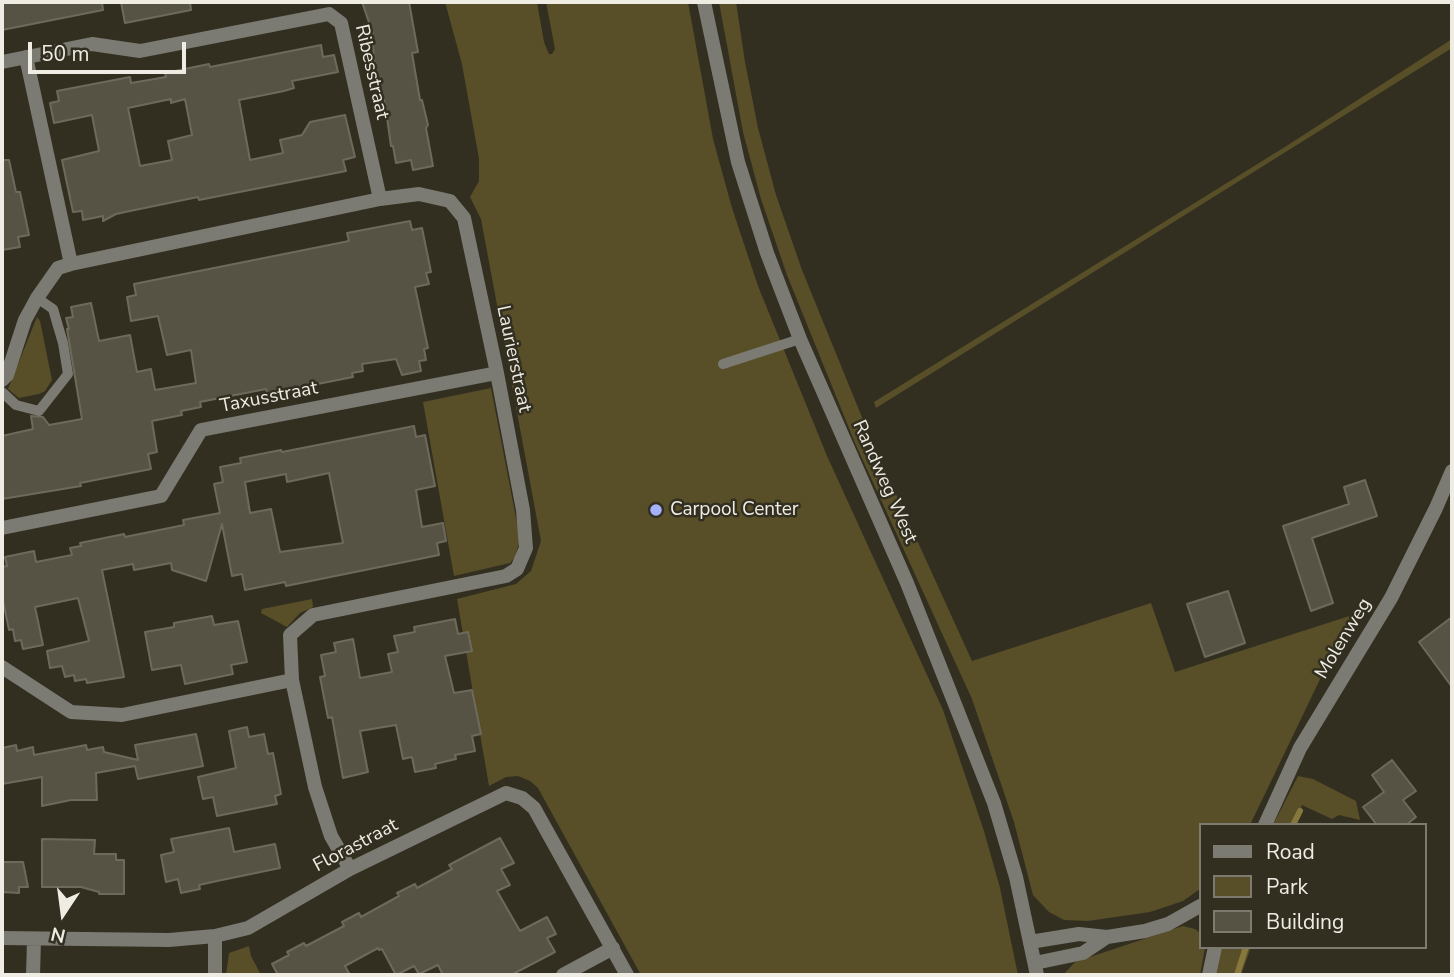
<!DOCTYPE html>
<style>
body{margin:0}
#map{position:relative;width:1454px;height:977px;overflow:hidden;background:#322f21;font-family:"Nunito Sans",sans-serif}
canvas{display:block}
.frame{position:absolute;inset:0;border:4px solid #eeece3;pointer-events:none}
.legend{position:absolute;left:1199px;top:823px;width:228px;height:126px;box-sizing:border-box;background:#322f21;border:2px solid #7d7b6f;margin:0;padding:9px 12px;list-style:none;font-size:21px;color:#eeece3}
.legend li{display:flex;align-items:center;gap:14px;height:35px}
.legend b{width:35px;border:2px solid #7d7b6f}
.north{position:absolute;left:28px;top:879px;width:70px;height:70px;-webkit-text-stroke:5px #322f21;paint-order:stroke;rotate:193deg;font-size:19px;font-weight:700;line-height:28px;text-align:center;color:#eeece3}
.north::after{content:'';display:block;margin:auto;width:24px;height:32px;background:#eeece3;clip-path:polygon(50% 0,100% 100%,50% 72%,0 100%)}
.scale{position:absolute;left:28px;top:42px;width:158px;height:32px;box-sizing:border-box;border:4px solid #eeece3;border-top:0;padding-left:9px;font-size:21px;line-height:24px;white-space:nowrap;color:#eeece3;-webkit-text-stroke:5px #322f21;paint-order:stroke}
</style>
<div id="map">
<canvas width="1454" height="977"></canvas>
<div class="frame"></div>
<ul class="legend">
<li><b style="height:9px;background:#7b7a73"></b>Road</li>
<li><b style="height:19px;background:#584f29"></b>Park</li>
<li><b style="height:19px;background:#565345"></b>Building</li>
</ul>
<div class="north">N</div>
<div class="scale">50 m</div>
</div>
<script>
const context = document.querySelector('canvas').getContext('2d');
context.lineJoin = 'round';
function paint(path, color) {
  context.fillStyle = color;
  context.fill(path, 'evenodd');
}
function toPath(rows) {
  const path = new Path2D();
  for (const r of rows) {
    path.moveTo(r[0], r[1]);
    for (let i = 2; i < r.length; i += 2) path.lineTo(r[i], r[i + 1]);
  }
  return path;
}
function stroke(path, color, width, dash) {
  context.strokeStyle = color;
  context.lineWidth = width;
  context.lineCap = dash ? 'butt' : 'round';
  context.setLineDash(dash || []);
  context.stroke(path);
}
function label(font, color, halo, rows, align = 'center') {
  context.font = font + ' "Nunito Sans",sans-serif';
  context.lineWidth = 5;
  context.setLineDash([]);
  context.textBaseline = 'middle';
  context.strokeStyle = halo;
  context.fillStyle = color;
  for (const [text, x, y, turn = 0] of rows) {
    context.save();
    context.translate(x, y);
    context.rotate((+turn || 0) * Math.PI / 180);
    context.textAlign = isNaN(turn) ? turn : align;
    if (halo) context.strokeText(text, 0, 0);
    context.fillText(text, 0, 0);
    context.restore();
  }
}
paint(toPath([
 [445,2,537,2,544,42,549,54,552,54,555,49,546,2,688,2,713,139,732,208,758,286,827,456,943,710,984,831,1000,888,1018,975,641,975,538,788,530,781,518,776,506,777,489,786,457,599,516,584,531,571,541,541,481,219,470,197,479,181,479,159,462,64],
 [719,2,736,2,745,62,758,128,776,195,802,270,870,437,972,661,1151,603,1175,672,1365,611,1323,673,1250,825,1200,825,1200,889,1183,901,1150,912,1088,921,1064,920,1049,912,1033,895,1014,822,972,699,855,443,787,275,761,199,743,132],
 [1452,39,1452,48,876,408,874,402,1288,145],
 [37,317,40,321,52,380,45,391,39,394,19,398,8,389],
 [491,388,520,539,515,557,510,563,454,576,423,402],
 [312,599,313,607,300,613,287,627,261,613,262,609],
 [1298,776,1313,779,1356,801,1360,820,1339,815,1332,819,1302,805,1296,825,1273,825],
 [1183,926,1195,929,1200,933,1200,947,1205,948,1200,975,1063,975,1075,962],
 [249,946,251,956,261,975,226,975,229,953],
 [1219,947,1251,947,1241,975,1214,975]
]), '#584f29');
stroke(toPath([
 [1293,825,1300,811],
 [1237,975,1246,947]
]), '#86783d', 6);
const building = toPath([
 [2,2,102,2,103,10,2,30,2,2],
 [121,2,190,2,191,10,125,23,121,2],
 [362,2,409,2,418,52,412,53,420,100,422,100,428,125,426,128,433,166,413,170,411,160,396,163,393,146,391,146,385,103,376,77,373,47,369,35,373,34,362,2],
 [321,45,323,57,334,55,338,72,292,81,294,88,284,91,239,100,250,160,283,153,280,140,302,135,310,122,345,115,355,157,343,160,346,171,199,200,198,197,130,211,116,214,103,221,103,216,83,220,82,211,73,212,62,160,99,151,92,115,54,123,50,103,59,101,57,91,130,77,131,83,166,77,165,73,209,64,210,67,321,45],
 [171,99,171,103,185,99,192,135,168,141,172,160,140,166,128,108,171,99],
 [2,160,9,160,16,192,20,192,29,235,18,237,20,247,2,250,2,160],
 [410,221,412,230,422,228,431,272,426,273,429,284,415,287,428,348,424,349,426,360,419,361,421,371,402,375,396,359,362,364,363,371,352,373,353,377,267,394,266,389,200,402,201,407,181,411,182,415,152,421,157,452,148,454,151,469,80,483,81,486,2,499,2,436,33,429,31,416,43,417,49,425,82,419,67,329,69,329,66,318,73,317,71,307,91,303,99,341,130,335,137,372,151,369,155,390,196,383,191,350,167,355,158,316,131,321,127,297,136,295,134,284,349,241,347,233,410,221],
 [414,426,416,437,425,435,435,486,416,490,422,527,443,523,446,541,437,543,439,555,286,586,285,582,245,590,242,574,232,576,222,524,206,581,172,570,171,563,134,570,133,564,102,570,124,677,87,683,86,679,75,681,74,675,65,677,62,666,50,668,47,651,89,641,78,598,35,607,43,645,23,649,21,640,15,641,13,629,9,630,2,596,2,567,7,566,5,557,34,551,36,562,72,555,70,548,81,546,80,543,124,534,125,537,184,525,183,520,220,513,214,484,223,482,220,467,241,463,240,458,281,450,282,452,414,426],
 [329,473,343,543,280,552,271,509,250,513,245,482,286,474,287,482,329,473],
 [1365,480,1377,516,1312,538,1333,603,1311,611,1283,526,1349,504,1344,487,1365,480],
 [1228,591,1245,643,1205,657,1187,604,1228,591],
 [212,616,214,625,238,621,247,662,231,665,233,674,185,684,181,665,152,670,145,632,174,627,174,623,212,616],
 [1452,617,1452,687,1419,642,1452,617],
 [455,619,458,634,468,632,472,651,445,656,454,693,472,690,481,734,472,736,475,751,455,755,456,759,435,764,436,768,415,772,412,757,403,759,396,725,360,731,368,772,343,778,332,717,328,718,320,677,325,676,321,655,336,652,334,643,353,639,360,678,392,672,388,654,398,652,394,636,415,632,414,627,455,619],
 [247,727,249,737,264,734,268,754,273,753,281,794,275,796,277,804,217,816,213,797,203,799,198,777,236,768,229,731,247,727],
 [196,734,203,766,138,779,135,766,96,773,97,800,71,800,42,806,42,777,2,784,2,748,16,745,17,751,33,747,34,755,86,745,87,750,103,747,104,752,138,760,135,745,196,734],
 [1392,760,1416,791,1403,800,1416,817,1406,825,1377,825,1363,807,1384,792,1372,775,1392,760],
 [229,828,234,852,275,844,280,868,217,881,199,885,200,889,181,893,178,879,166,882,161,855,174,852,171,839,229,828],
 [500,838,514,863,501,869,510,885,497,891,520,931,547,917,556,934,547,938,555,952,511,975,443,975,438,965,419,974,414,966,396,975,382,949,379,950,378,948,345,966,350,975,278,975,272,964,289,955,287,952,304,943,306,946,344,926,342,922,359,913,361,917,399,896,397,893,415,884,417,888,452,869,449,865,500,838],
 [42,839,95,840,94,854,116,854,116,860,124,860,124,894,99,894,99,892,81,887,42,887,42,839],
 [2,862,23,862,28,887,19,887,19,893,2,892,2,862]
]);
paint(building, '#565345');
stroke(building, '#6d6a5b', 2);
stroke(toPath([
 [723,364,800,339],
 [2,392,16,405,39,411,68,374,63,343,53,309,37,298]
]), '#7b7a73', 10);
stroke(toPath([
 [26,57,71,264],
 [2,62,92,44,140,51,329,14,341,23,380,199],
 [2,380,7,375,25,320,37,298,58,268,71,264,380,199,419,194,450,201,464,218,497,373,523,510,526,548,517,569,506,576,313,615,290,635,292,680,315,787,331,836,350,869],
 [2,528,161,496,201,430,497,373],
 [2,667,71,712,122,715,292,680],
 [1265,825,1300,748,1391,598,1436,508,1452,471],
 [2,938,169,940,215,936,248,928,350,869,506,793,522,798,534,808,627,975],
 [1030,942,1079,934,1107,937,1145,931,1168,924,1200,906],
 [1035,963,1083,953,1107,937],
 [33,975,34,940],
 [215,975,215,936],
 [563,975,613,948],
 [1209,975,1215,947]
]), '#7b7a73', 14);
stroke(toPath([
 [704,2,738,162,767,253,800,339,907,583,994,803,1016,877,1037,975]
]), '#7b7a73', 14);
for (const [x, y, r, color] of [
 [656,510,7,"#a6b1fc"]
]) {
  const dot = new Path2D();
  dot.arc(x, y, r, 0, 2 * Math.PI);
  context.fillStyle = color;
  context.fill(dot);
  stroke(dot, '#322f21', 2.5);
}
label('19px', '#eeece3', '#322f21', [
 ["Ribesstraat",371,72,77],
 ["Laurierstraat",513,359,78],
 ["Taxusstraat",269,398,-11],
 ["Randweg West",884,482,66],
 ["Molenweg",1344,639,-59],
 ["Florastraat",356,846,-28]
]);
label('19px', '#eeece3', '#322f21', [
 ["Carpool Center",670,510]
], 'left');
</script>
